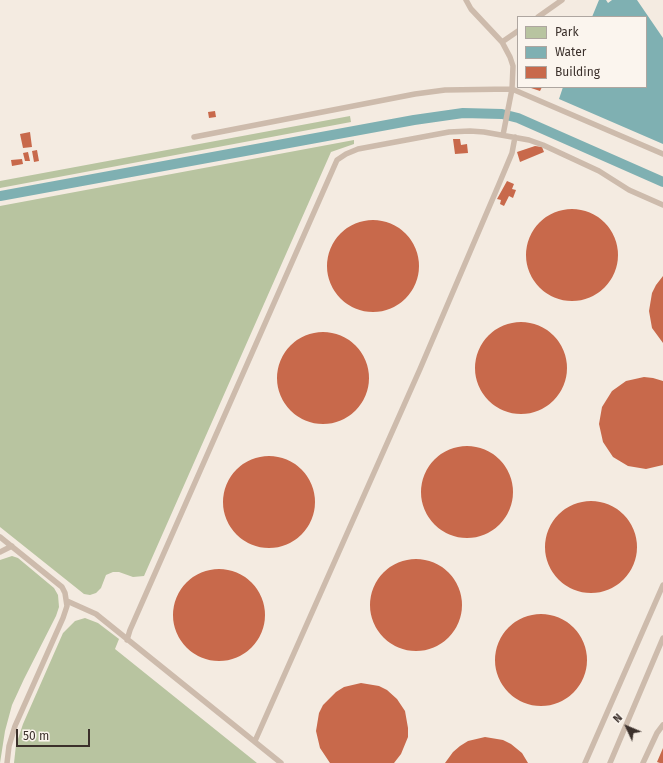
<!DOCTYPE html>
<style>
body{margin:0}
#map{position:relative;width:663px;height:763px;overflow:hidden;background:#f4ebe1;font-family:"Fira Sans",sans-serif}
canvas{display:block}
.legend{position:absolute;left:517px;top:16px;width:130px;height:72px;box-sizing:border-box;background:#fbf5ee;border:1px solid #aea6a0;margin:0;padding:5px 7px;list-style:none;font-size:12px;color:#3b302b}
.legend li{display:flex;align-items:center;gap:8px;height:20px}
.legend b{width:20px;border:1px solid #aea6a0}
.north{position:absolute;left:607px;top:707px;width:40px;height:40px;-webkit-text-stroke:3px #fbf5ee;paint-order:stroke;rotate:314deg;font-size:11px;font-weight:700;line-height:16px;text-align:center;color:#3b302b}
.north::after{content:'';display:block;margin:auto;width:14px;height:18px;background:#3b302b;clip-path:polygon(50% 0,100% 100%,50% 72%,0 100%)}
.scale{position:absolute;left:16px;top:729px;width:74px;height:18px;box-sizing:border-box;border:2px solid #3b302b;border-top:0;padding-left:5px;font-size:12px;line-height:14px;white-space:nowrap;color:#3b302b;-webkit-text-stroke:3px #fbf5ee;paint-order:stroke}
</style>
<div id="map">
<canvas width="663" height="763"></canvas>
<ul class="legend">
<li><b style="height:11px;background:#b8c4a0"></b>Park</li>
<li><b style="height:11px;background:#7fb0b2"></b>Water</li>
<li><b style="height:11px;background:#c8694b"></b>Building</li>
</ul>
<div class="north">N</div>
<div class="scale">50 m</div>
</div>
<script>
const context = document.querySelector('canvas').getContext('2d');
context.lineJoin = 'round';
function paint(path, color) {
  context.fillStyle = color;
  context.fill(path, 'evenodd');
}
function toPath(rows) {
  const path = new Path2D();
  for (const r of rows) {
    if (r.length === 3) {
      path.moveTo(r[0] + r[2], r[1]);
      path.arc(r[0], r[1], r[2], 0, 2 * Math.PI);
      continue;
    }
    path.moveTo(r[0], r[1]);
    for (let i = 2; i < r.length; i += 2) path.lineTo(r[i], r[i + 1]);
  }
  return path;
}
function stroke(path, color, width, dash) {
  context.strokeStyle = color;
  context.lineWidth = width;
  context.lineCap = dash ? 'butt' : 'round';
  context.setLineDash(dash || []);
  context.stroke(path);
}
paint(toPath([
 [350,116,351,122,0,188,0,181],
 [354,140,354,144,331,152,144,576,133,577,119,572,113,572,106,575,101,588,96,593,90,595,84,594,0,527,0,206],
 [12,556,18,558,54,588,58,595,59,607,56,616,24,679,12,705,5,731,0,763,0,560],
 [85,618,98,623,119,639,115,649,257,763,14,763,16,745,23,724,63,633,75,621]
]), '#b8c4a0');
paint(toPath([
 [599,0,606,0,608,3,612,0,637,0,663,38,663,144,559,99,563,87,646,87,646,17,592,17]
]), '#7fb0b2');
stroke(toPath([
 [0,196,414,120,463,113,502,114,518,118,663,182]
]), '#7fb0b2', 10);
paint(toPath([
 [528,87,542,87,540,91],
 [215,111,216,117,209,118,208,112],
 [30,132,32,147,23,148,20,134],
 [453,139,460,139,461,145,467,144,468,153,455,154],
 [535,146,542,147,544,152,520,162,517,152],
 [37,150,39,161,34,162,32,151],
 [28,152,30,161,25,161,23,153],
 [22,159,23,164,12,166,11,160],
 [507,181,514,184,512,189,516,190,513,198,509,196,504,206,500,204,501,200,497,199],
 [572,255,46],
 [373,266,46],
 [663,276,663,343,652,328,649,311,652,293,656,285],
 [521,368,46],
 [323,378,46],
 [644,377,653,378,663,381,663,465,646,469,628,466,613,457,603,442,599,424,602,407,612,391,626,381],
 [467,492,46],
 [269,502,46],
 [591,547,46],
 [416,605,46],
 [219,615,46],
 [541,660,46],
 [361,683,379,686,387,690,397,699,405,711,408,728,408,737,401,754,394,763,330,763,320,748,316,731,319,713,323,705,336,692,344,687],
 [485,737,503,740,511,744,522,753,528,763,445,763,453,752,460,746,468,741],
 [663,748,663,763,660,763,657,762]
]), '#c8694b');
stroke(toPath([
 [466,0,471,9,502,42,510,57,513,66,512,89,503,135],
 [538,17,562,0],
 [502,42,518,31],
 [194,137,415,94,445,90,512,89,663,154],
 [0,537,62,587,65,593,67,606,63,618,15,726,9,746,7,763],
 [0,552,12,546],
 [67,601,96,614,281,763],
 [127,640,130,630,337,160,346,154,358,149,449,132,470,131,484,132,529,140,543,145,599,171,629,190,663,205],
 [255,741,420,369,499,184,512,153,515,137],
 [585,763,663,585],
 [610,763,663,638],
 [643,763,657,733,663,725]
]), '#cdbbac', 5.5);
</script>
